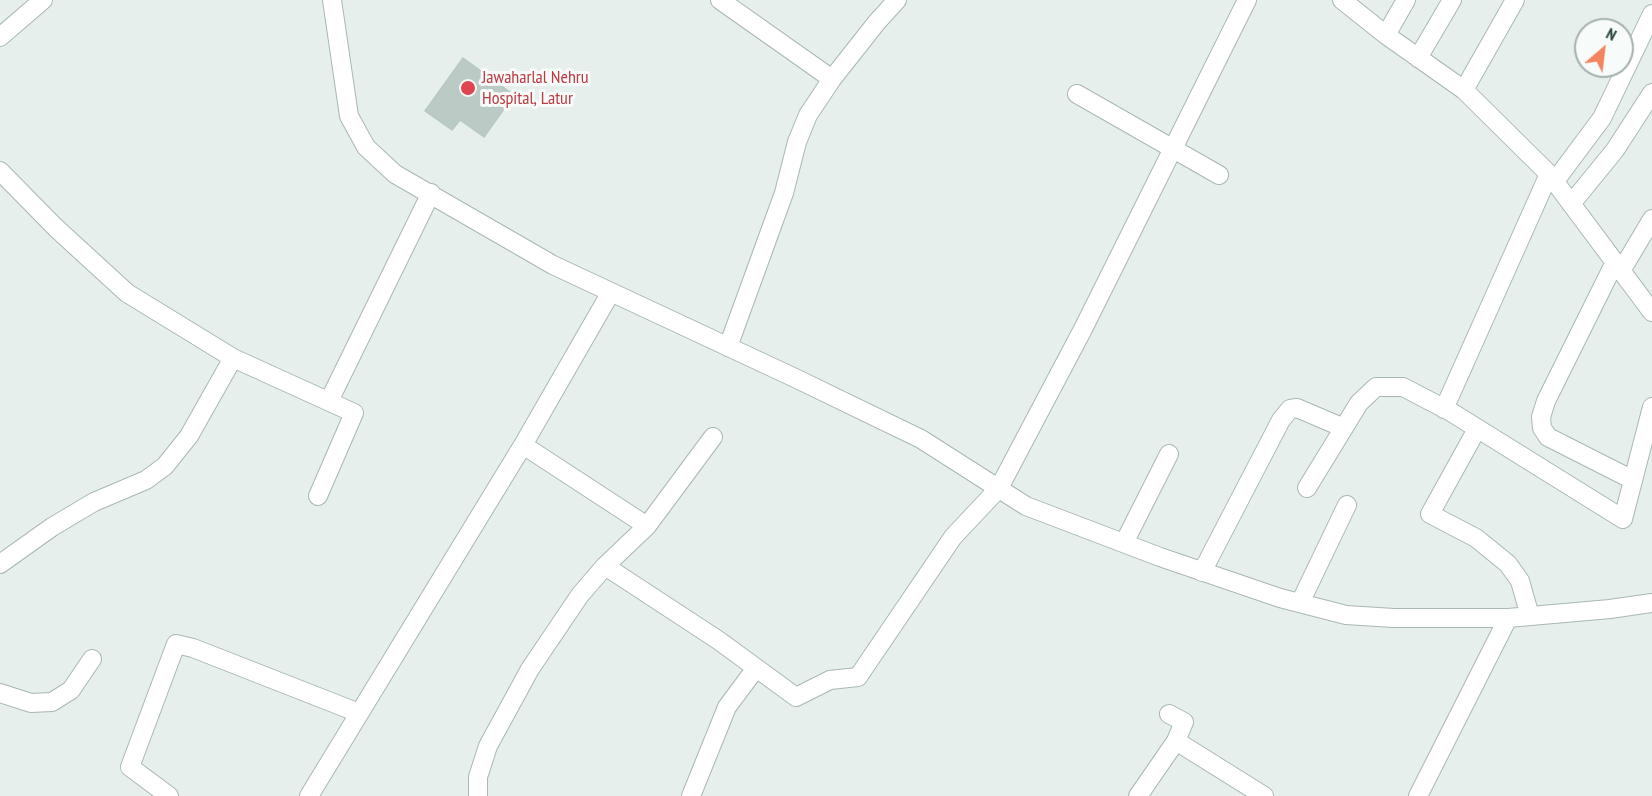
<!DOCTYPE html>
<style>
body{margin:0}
#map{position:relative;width:1652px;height:796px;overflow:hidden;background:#e6efeb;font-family:"PT Sans Narrow",sans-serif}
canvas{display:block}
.north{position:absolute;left:1574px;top:18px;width:60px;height:60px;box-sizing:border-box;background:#f7fbf9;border:2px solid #a3b1ad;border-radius:50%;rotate:28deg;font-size:16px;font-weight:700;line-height:24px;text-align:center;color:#24423a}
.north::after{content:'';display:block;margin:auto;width:21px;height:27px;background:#f4845f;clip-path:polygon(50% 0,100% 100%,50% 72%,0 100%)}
</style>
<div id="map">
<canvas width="1652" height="796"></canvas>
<div class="north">N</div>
</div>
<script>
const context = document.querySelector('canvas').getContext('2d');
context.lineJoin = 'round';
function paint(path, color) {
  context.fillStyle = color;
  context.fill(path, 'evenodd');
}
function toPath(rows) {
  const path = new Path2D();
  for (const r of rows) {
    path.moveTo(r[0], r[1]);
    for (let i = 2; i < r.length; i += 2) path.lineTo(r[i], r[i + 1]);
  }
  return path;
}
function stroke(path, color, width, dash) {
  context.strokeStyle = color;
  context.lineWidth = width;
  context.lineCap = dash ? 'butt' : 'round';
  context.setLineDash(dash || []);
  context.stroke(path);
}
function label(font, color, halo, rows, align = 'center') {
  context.font = font + ' "PT Sans Narrow",sans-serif';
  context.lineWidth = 6;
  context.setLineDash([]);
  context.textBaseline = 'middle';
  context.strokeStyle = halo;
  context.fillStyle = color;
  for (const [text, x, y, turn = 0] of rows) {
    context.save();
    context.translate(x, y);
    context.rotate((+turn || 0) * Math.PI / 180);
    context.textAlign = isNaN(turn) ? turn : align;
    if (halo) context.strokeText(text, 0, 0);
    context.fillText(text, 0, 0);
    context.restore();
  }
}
const building = toPath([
 [463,58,514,95,484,137,460,120,452,130,425,111,463,58]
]);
paint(building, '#bbcac4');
stroke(building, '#b8c9c2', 1.5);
const street = toPath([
 [332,0,349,116,366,147,395,174,553,265,795,378,921,439,1026,506,1160,557,1280,598,1346,615,1394,618,1508,618],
 [720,0,832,79],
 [1342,0,1386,35,1464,90,1549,174,1652,312],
 [1386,35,1406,0],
 [0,37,43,0],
 [1418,58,1452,0],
 [1464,90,1515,0],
 [1077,94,1219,175],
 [0,171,56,228,127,293,233,358,354,413,318,496],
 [1555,181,1602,118,1652,14],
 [1571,204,1615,150,1652,93],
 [1615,262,1546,401,1541,417,1542,428,1548,437,1633,480],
 [1621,271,1652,219],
 [611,292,523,445,647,526,605,566,718,640,796,697,830,680,858,677,953,537,999,488,1083,329,1247,0],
 [728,347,784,193,797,142,808,115,832,79,877,22,897,0],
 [329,401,431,193],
 [1444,409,1549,174],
 [1477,429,1430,514,1476,538,1508,564,1520,581,1530,616],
 [1307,488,1359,403,1376,387,1403,387,1451,412,1623,519,1652,407],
 [647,526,713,437],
 [1124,543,1169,454],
 [0,564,52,527,94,502,146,480,165,466,189,436,233,358],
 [1202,572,1281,420,1290,409,1297,408,1344,428],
 [1300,603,1347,505],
 [0,693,31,703,52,702,71,690,92,659],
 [1176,741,1264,796],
 [169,796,130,767,176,644,193,648,359,713],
 [309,796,523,445],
 [478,796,478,777,488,746,530,669,580,595,605,566],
 [691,796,727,707,756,668],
 [1138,796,1176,741,1184,722,1169,714],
 [1418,796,1508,618,1610,609,1652,603]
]);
stroke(street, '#a8b8b2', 20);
stroke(street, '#fff', 18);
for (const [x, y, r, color] of [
 [468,88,8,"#e0444e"]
]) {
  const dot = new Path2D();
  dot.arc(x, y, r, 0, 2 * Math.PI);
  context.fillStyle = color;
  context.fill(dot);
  stroke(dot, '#f7fbf9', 2);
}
label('18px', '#be3a42', '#f7fbf9', [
 ["Jawaharlal Nehru",482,78],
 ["Hospital, Latur",482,99]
], 'left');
</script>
